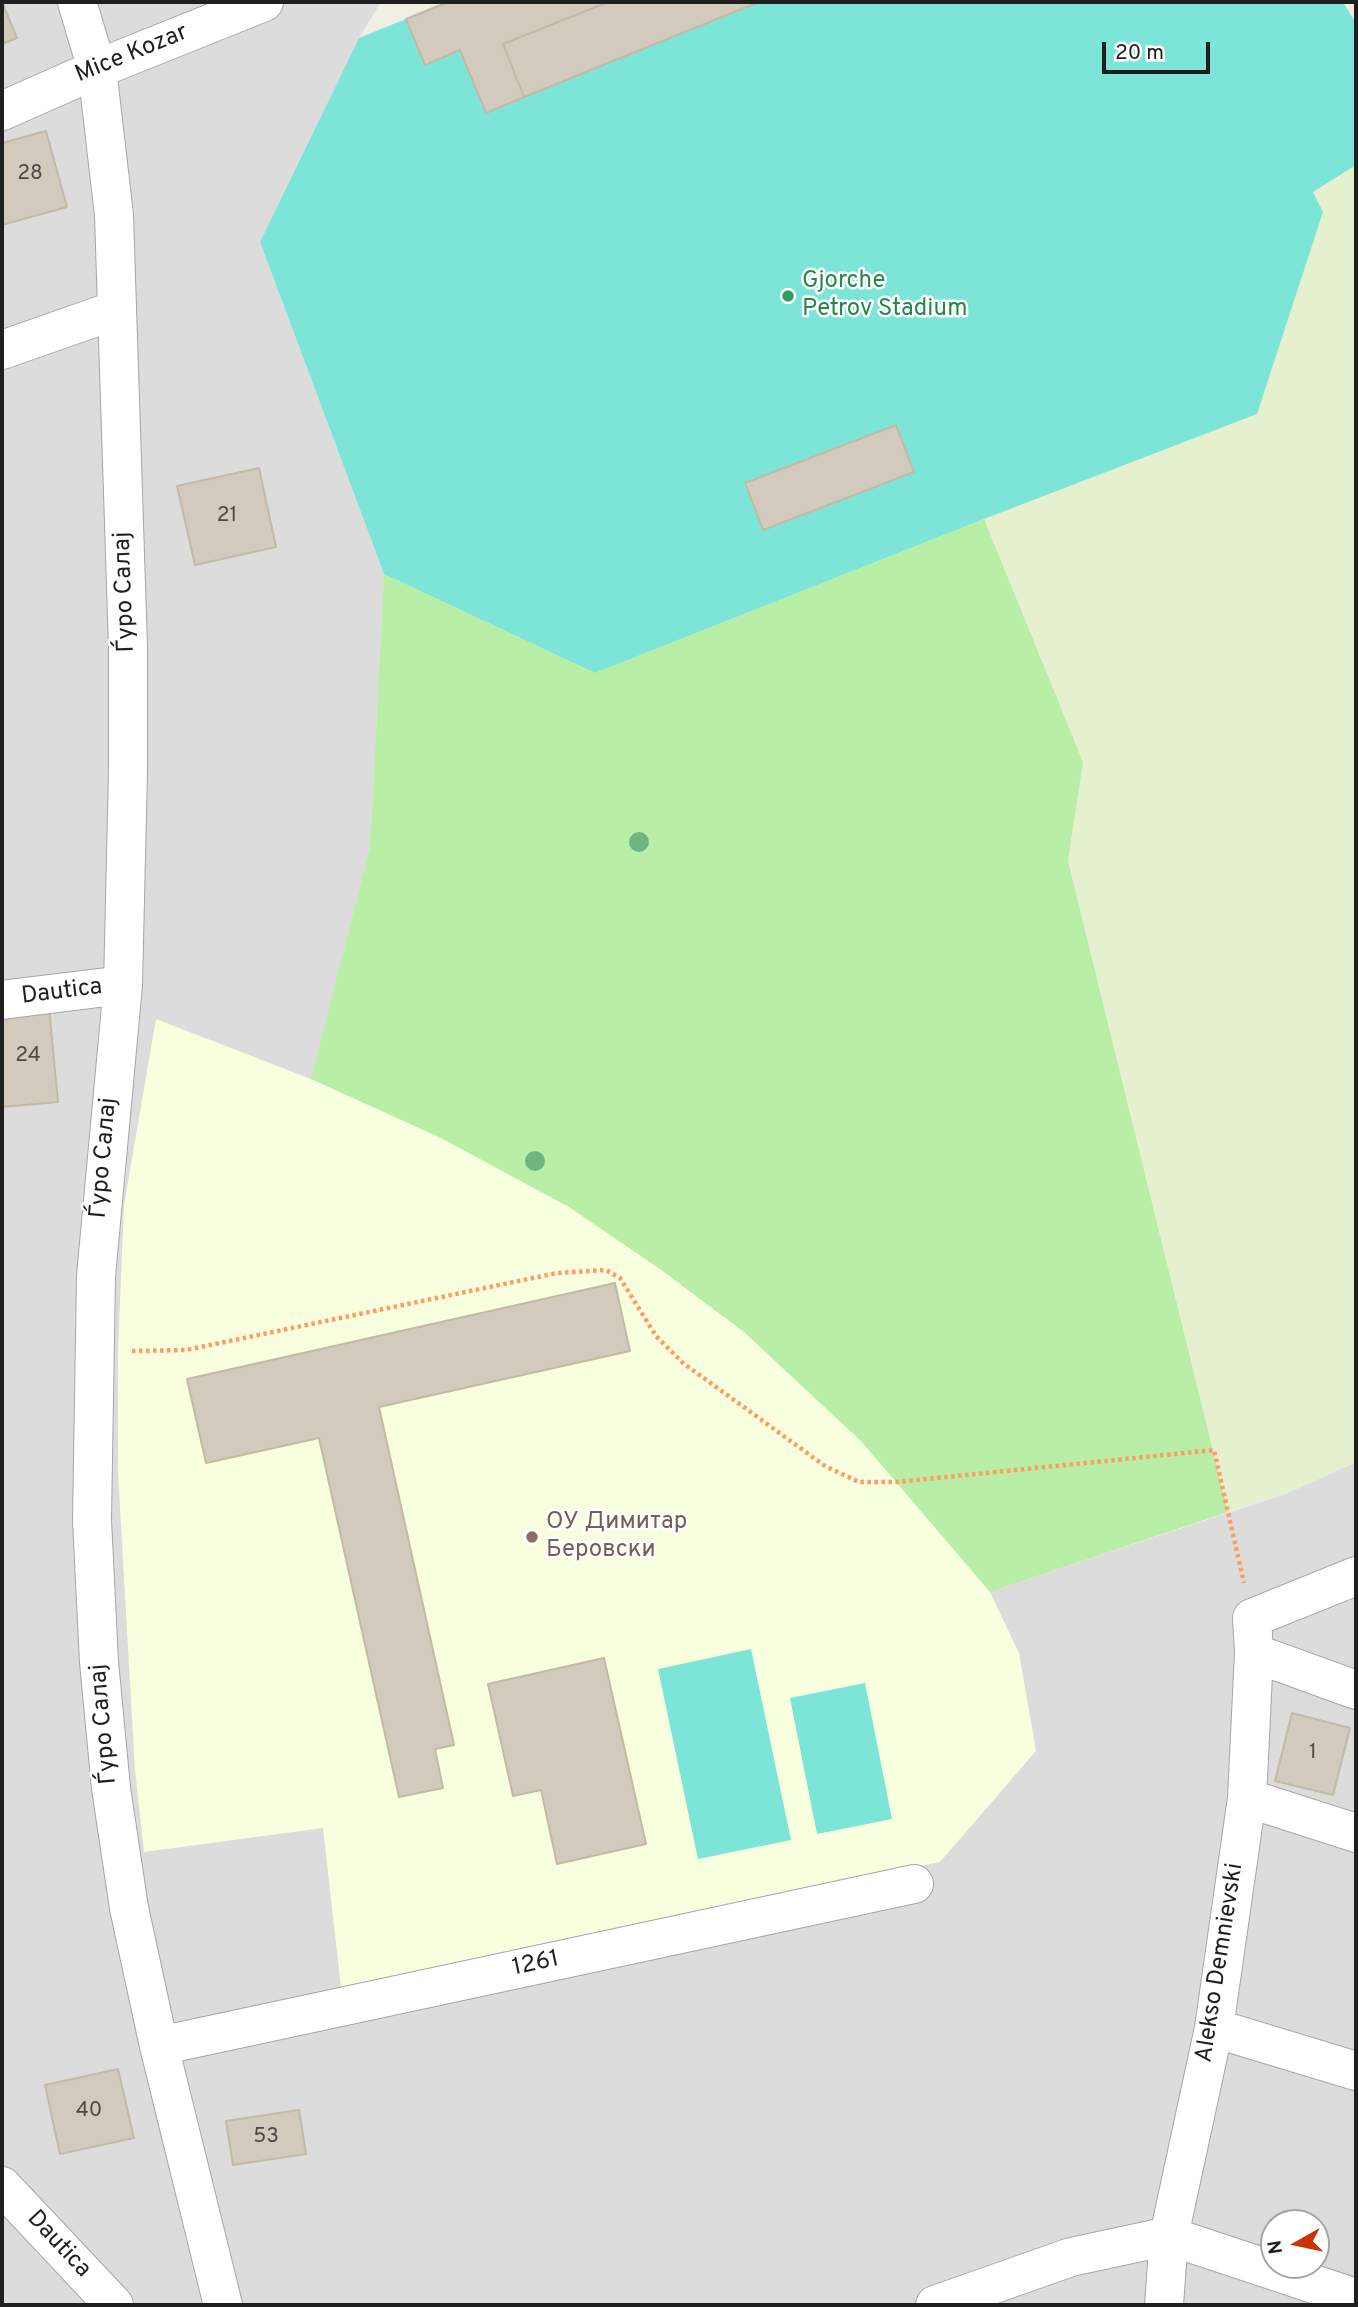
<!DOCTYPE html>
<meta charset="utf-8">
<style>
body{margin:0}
#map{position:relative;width:1358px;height:2307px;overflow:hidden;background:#f0efe4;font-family:Overpass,sans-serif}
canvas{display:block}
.frame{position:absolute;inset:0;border:4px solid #1f1f1f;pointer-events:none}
.north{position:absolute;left:1260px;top:2209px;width:70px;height:70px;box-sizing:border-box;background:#fff;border:2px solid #a5a5a5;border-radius:50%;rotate:261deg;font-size:19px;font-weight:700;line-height:28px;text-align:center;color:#1f1f1f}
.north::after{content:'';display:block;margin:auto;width:24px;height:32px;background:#cd3300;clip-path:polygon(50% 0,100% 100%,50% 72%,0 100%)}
.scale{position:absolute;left:1102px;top:42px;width:108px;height:32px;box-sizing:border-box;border:4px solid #1f1f1f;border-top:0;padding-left:9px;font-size:21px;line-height:24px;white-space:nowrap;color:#1f1f1f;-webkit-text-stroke:5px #fff;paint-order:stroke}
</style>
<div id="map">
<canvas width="1358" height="2307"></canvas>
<div class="frame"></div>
<div class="north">N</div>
<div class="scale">20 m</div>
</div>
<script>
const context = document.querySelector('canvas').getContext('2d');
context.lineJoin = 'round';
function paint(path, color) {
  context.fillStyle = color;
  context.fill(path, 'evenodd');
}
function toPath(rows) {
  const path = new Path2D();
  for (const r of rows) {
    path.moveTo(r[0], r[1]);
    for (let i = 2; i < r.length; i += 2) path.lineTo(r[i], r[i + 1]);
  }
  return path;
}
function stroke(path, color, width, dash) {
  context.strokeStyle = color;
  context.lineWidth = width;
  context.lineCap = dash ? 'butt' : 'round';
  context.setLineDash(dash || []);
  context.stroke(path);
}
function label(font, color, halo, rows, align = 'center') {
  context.font = font + ' Overpass,sans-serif';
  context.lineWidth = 5;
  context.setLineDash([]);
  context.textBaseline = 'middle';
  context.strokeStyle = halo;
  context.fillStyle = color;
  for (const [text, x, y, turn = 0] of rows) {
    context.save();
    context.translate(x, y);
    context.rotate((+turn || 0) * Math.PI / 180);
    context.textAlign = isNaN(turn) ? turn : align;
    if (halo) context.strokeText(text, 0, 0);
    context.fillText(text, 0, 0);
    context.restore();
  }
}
paint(toPath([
 [2,2,381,2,359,38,260,242,384,574,370,847,312,1079,990,1592,1288,1493,1356,1462,1356,2305,2,2305],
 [1274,2223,1316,2223,1316,2265,1274,2265]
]), '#dddcdc');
paint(toPath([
 [156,1019,311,1079,441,1138,569,1207,660,1269,744,1332,861,1441,990,1592,1019,1653,1036,1751,940,1862,341,1987,323,1828,144,1852,135,1770,118,1473,118,1350,124,1205]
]), '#f7ffde');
paint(toPath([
 [1356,165,1356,1462,1288,1493,1228,1512,1068,861,1083,762,984,519,1257,414,1278,349,1313,192]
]), '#e5f0ce');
paint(toPath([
 [984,519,1083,762,1068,861,1228,1512,990,1592,861,1441,744,1332,660,1269,569,1207,441,1138,311,1079,370,847,384,574,595,673]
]), '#b8eea6');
paint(toPath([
 [448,2,1343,2,1356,23,1356,165,1313,192,1323,212,1257,414,984,519,595,673,384,574,260,242,359,38],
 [751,1649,791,1840,698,1859,658,1669],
 [865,1683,892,1819,817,1834,790,1698]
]), '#7ce5d7');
const building = toPath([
 [2,2,17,38,2,44,2,2],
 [448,2,608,2,503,44,524,97,486,113,460,50,425,65,406,19,448,2],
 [608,2,759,2,524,97,503,44,608,2],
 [46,131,67,207,2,225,2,143,46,131],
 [896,425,914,472,763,530,745,483,896,425],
 [259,468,276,547,195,565,177,486,259,468],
 [49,1007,58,1102,2,1107,2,1012,49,1007],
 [615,1283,630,1351,379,1407,454,1745,435,1749,443,1788,399,1797,319,1438,206,1463,187,1379,615,1283],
 [604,1658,646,1844,557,1864,541,1790,513,1796,488,1684,604,1658],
 [1292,1713,1350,1728,1333,1795,1275,1781,1292,1713],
 [118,2069,134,2138,60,2154,45,2085,118,2069],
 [299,2110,306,2154,233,2165,226,2121,299,2110]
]);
paint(building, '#d1cabd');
stroke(building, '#c3baa5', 2);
const street = toPath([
 [77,2,97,69,114,215,128,647,128,771,123,985,96,1276,92,1520,99,1662,111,1788,129,1908,159,2046,223,2305],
 [2,111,97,69,264,2],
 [2,350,116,310],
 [2,1000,123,985],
 [1254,1653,1356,1690],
 [1247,1798,1356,1833],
 [1214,2028,1356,2071],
 [159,2046,914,1884],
 [2,2186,114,2305],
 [935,2305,1071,2257,1169,2236,1356,2298],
 [1164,2305,1169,2236,1214,2028,1247,1798,1254,1653,1252,1618,1356,1576]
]);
stroke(street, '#a6a6a6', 40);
stroke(toPath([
 [132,1351,186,1350,557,1273,606,1270,620,1278,656,1336,683,1363,825,1466,859,1482,897,1482,1214,1450,1244,1583]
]), '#ff9c66', 4.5, [3.5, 3.5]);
stroke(street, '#fff', 38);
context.fillStyle = '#6eb580';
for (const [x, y] of [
 [639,842],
 [535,1161]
]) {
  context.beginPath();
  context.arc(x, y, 10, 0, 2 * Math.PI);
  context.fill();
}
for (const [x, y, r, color] of [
 [788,296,7,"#2e9e5b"],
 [532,1537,7,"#8d6e63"]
]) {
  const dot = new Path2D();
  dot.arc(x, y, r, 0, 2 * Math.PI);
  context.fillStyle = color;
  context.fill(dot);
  stroke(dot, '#fff', 2.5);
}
label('21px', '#4c4a46', null, [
 ["28",30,175],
 ["21",227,517],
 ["24",28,1057],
 ["1",1313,1754],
 ["40",89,2112],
 ["53",266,2138]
]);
label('24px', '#1f1f1f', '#fff', [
 ["Mice Kozar",132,55,-22],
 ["Ѓуро Салај",126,592,-92],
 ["Dautica",62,993,-7],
 ["Ѓуро Салај",105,1158,-85],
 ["Ѓуро Салај",105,1724,-95],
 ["Alekso Demnievski",1221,1963,-81],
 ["1261",536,1965,-12],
 ["Dautica",58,2245,47]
]);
label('24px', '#27864d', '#fff', [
 ["Gjorche",802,282],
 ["Petrov Stadium",802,310]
], 'left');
label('24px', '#785e54', '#fff', [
 ["ОУ Димитар",546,1523],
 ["Беровски",546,1551]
], 'left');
</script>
